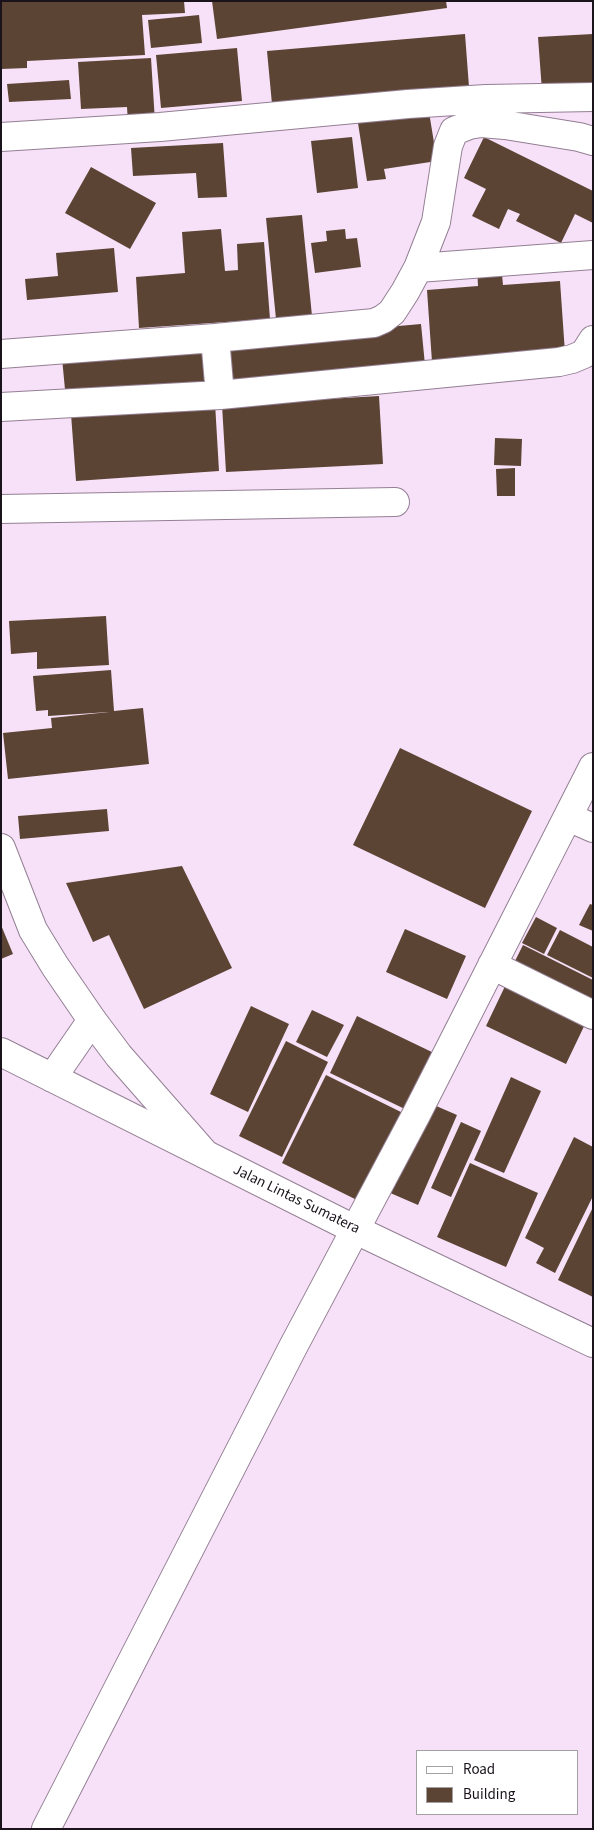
<!DOCTYPE html>
<style>
body{margin:0}
#map{position:relative;width:594px;height:1830px;overflow:hidden;background:#f7e1f8;font-family:"Source Sans 3",sans-serif}
canvas{display:block}
.frame{position:absolute;inset:0;border:2px solid #1a131b;pointer-events:none}
.legend{position:absolute;left:416px;top:1750px;width:162px;height:65px;box-sizing:border-box;background:#fff;border:1px solid #a3a1a4;margin:0;padding:6px 9px;list-style:none;font-size:15px;color:#1a131b}
.legend li{display:flex;align-items:center;gap:10px;height:25px}
.legend b{width:25px;border:1px solid #a3a1a4}
</style>
<div id="map">
<canvas width="594" height="1830"></canvas>
<div class="frame"></div>
<ul class="legend">
<li><b style="height:6px;background:#fff"></b>Road</li>
<li><b style="height:14px;background:#5b4433"></b>Building</li>
</ul>
</div>
<script>
const context = document.querySelector('canvas').getContext('2d');
context.lineJoin = 'round';
function paint(path, color) {
  context.fillStyle = color;
  context.fill(path, 'evenodd');
}
function toPath(rows) {
  const path = new Path2D();
  for (const r of rows) {
    path.moveTo(r[0], r[1]);
    for (let i = 2; i < r.length; i += 2) path.lineTo(r[i], r[i + 1]);
  }
  return path;
}
function stroke(path, color, width, dash) {
  context.strokeStyle = color;
  context.lineWidth = width;
  context.lineCap = dash ? 'butt' : 'round';
  context.setLineDash(dash || []);
  context.stroke(path);
}
function label(font, color, halo, rows, align = 'center') {
  context.font = font + ' "Source Sans 3",sans-serif';
  context.lineWidth = 5;
  context.setLineDash([]);
  context.textBaseline = 'middle';
  context.strokeStyle = halo;
  context.fillStyle = color;
  for (const [text, x, y, turn = 0] of rows) {
    context.save();
    context.translate(x, y);
    context.rotate((+turn || 0) * Math.PI / 180);
    context.textAlign = isNaN(turn) ? turn : align;
    if (halo) context.strokeText(text, 0, 0);
    context.fillText(text, 0, 0);
    context.restore();
  }
}
paint(toPath([
 [1,1,184,1,185,13,142,15,145,55,27,61,27,68,1,69],
 [212,1,446,1,447,8,217,39],
 [199,15,202,43,151,48,148,20],
 [465,34,469,87,272,104,267,51],
 [593,34,593,88,542,91,538,37],
 [237,48,242,101,161,108,156,55],
 [151,58,155,122,128,123,127,107,81,109,78,62],
 [69,80,71,99,9,102,7,84],
 [429,112,437,161,384,169,386,179,367,181,358,123],
 [352,137,358,188,317,193,311,141],
 [484,137,593,191,593,223,575,214,561,243,516,221,520,214,508,209,499,229,472,216,486,189,464,178],
 [223,143,227,197,198,198,196,173,133,176,131,148],
 [91,167,156,203,130,249,65,213],
 [302,215,312,316,276,319,266,218],
 [221,229,225,271,238,270,237,244,264,242,270,319,139,328,136,277,185,273,182,232],
 [345,229,346,239,357,238,361,267,315,273,311,243,327,241,326,231],
 [114,248,118,292,27,300,25,279,58,276,56,253],
 [501,264,503,285,560,281,565,353,432,362,427,290,478,286,477,266],
 [421,324,425,365,224,383,220,342],
 [203,347,207,388,66,400,62,358],
 [379,396,383,464,226,472,222,405],
 [215,403,219,471,76,481,71,414],
 [495,438,522,439,521,466,494,465],
 [515,468,515,496,497,496,496,469],
 [106,616,109,665,37,669,37,652,11,654,9,621],
 [111,670,114,711,143,708,149,764,8,779,3,733,52,728,51,718,109,712,48,716,48,710,36,711,33,676],
 [400,748,532,811,485,908,353,845],
 [107,809,109,831,20,839,18,816],
 [182,866,232,968,144,1009,109,935,93,942,66,883],
 [590,904,593,905,593,931,579,925],
 [536,917,557,928,544,954,522,943],
 [1,925,13,954,1,959],
 [405,929,466,956,447,999,386,972],
 [560,930,593,947,593,978,547,955],
 [523,945,593,980,593,1009,510,971],
 [508,980,588,1018,566,1064,486,1026],
 [251,1006,289,1024,248,1112,210,1094],
 [312,1010,344,1025,327,1057,296,1042],
 [357,1016,436,1054,409,1111,330,1073],
 [286,1041,328,1062,282,1157,239,1136],
 [326,1075,407,1115,363,1203,282,1163],
 [511,1077,541,1091,504,1173,474,1160],
 [427,1102,457,1115,418,1205,388,1192],
 [461,1122,481,1131,451,1197,431,1188],
 [574,1137,593,1147,593,1196,555,1273,536,1263,544,1248,525,1238],
 [470,1163,538,1193,506,1267,437,1237],
 [593,1207,593,1297,558,1280]
]), '#5b4433');
const minor = toPath([
 [1,137,160,127,408,104,486,99,593,97],
 [418,268,436,222,448,146,454,131,469,125,481,123,505,125,579,137,593,141],
 [215,338,220,395],
 [1,354,215,338,374,323,383,319,392,312,405,292,418,268,593,255],
 [1,407,220,395,559,362,572,359,584,354,593,340],
 [1,509,395,502],
 [568,817,593,828],
 [492,965,593,1015],
 [46,1829,293,1347,416,1115,593,767]
]);
const major = toPath([
 [1,848,33,930,55,966,92,1020,119,1056,205,1154]
]);
const highway = toPath([
 [1,1052,356,1230,593,1343],
 [52,1078,92,1020]
]);
stroke(minor, '#937f94', 30);
stroke(major, '#937f94', 30);
stroke(highway, '#937f94', 30);
stroke(minor, '#fff', 28);
stroke(major, '#fff', 28);
stroke(highway, '#fff', 28);
label('15px', '#1a131b', '#fff', [
 ["Jalan Lintas Sumatera",296,1200,26]
]);
</script>
